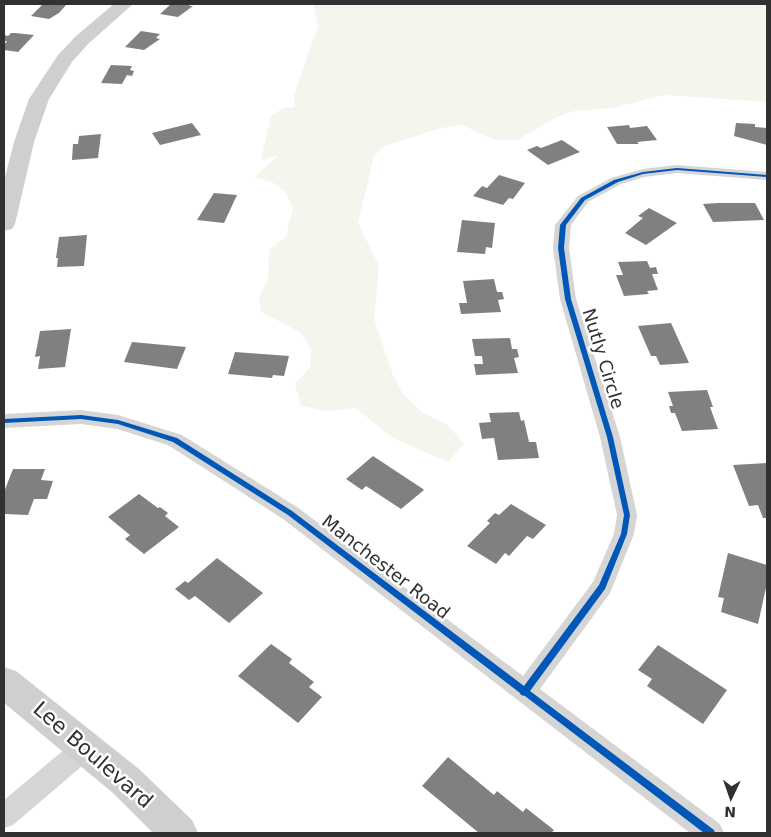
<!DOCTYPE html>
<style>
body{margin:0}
#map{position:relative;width:771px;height:837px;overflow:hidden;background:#fff;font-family:"DejaVu Sans",sans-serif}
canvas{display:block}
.frame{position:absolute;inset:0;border:5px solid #313131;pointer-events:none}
.north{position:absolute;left:706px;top:772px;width:50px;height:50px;-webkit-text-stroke:4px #fff;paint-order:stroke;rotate:183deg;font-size:14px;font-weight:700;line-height:20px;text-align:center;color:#313131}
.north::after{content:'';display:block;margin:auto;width:18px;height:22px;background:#313131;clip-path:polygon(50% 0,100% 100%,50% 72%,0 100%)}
</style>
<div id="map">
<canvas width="771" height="837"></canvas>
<div class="frame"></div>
<div class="north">N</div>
</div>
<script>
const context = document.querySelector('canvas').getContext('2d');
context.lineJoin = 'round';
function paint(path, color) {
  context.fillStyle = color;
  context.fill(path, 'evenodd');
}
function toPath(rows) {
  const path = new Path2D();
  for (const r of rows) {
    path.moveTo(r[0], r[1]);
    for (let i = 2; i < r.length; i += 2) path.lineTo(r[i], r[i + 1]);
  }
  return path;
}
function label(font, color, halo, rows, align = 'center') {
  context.font = font + ' "DejaVu Sans",sans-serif';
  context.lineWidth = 5;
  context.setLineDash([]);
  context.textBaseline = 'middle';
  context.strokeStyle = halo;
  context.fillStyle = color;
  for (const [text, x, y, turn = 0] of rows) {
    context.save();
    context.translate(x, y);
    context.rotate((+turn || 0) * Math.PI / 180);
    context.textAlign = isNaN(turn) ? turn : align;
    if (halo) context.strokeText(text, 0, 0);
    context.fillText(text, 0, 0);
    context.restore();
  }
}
paint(toPath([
 [313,4,767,4,767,102,665,95,612,108,574,111,557,117,517,140,495,140,462,125,441,128,385,146,374,156,358,223,379,266,374,319,393,375,403,394,423,413,448,425,464,444,448,462,395,439,355,408,328,411,301,406,295,384,310,367,311,348,300,332,261,312,259,296,268,281,269,250,286,237,293,207,286,193,274,183,255,177,278,155,261,160,271,116,283,108,295,107,294,95,318,26]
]), '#f3f6ed');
paint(toPath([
 [57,4,66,5,59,13,49,19,31,16,42,5],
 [171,4,191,4,189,6,193,6,178,17,160,14],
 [141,31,160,34,156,38,160,39,144,50,125,47],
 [11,33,15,33,34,35,18,52,4,50,4,45,7,41,4,41,4,35,8,36],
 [111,65,132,66,130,70,134,71,132,76,127,75,122,84,101,83],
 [192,123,201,135,160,145,152,133],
 [736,123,755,124,755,127,767,128,767,145,734,136],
 [629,125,630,128,647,126,657,140,637,142,639,144,617,144,607,127],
 [101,134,98,158,72,160,73,144,78,144,79,136],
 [562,140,580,152,548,165,527,150,537,146,541,148],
 [499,175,525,183,513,199,509,198,503,205,473,196,482,186,487,188],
 [214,193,237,195,224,223,197,220],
 [718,203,755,203,764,220,713,222,703,204],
 [649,208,677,223,646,245,625,233,643,218,638,216],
 [462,220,495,223,492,248,486,247,485,254,457,252],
 [87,235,84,266,57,267,58,258,56,258,59,237],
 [647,261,650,268,656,267,658,274,652,274,658,290,647,291,649,294,624,296,616,275,623,275,618,262],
 [494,279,497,292,502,292,504,299,498,300,501,312,461,314,459,303,467,303,463,281],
 [671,323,689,363,660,365,656,356,651,356,638,326],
 [71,329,65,367,38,369,40,356,35,357,40,331],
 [510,338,512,349,517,349,519,357,514,358,518,373,476,375,474,364,483,364,482,356,475,356,472,339],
 [132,342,186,347,177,369,124,362],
 [235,352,289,356,284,376,273,375,272,378,228,374],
 [707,390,713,407,710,407,718,429,682,431,675,413,671,413,669,406,673,406,668,392],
 [519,412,521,421,524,420,529,442,536,442,539,458,498,460,494,438,482,439,479,423,491,422,489,413],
 [373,456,423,489,424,490,401,509,366,486,362,490,346,479],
 [767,463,767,518,763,518,758,505,749,506,733,465],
 [13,469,45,469,41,480,53,481,47,499,34,499,28,515,4,514,4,492],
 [139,494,158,508,160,507,168,513,165,516,179,527,144,554,125,539,130,535,108,517],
 [511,504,546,525,533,539,527,536,509,556,505,553,496,564,467,546,490,523,487,521,495,513,499,515],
 [728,553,767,565,767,583,758,624,721,612,724,598,718,597],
 [217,558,263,593,229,623,195,596,189,600,175,589,185,581,188,583],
 [271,644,292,659,289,663,314,682,309,687,322,697,298,723,238,676],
 [658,645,727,690,703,724,647,686,652,679,638,670],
 [448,757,494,795,497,791,523,812,526,808,554,830,551,833,479,833,422,786]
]), '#808080');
paint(toPath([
 [677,165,767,172,767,180,677,173,644,177,621,184,588,202,571,225,569,248,576,299,620,437,637,515,634,534,610,593,540,689,720,824,724,833,690,833,283,519,168,445,117,429,81,424,4,428,4,414,81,410,118,415,182,435,297,507,523,676,593,582,614,534,617,515,600,437,560,299,553,248,555,225,578,196,611,178,643,169,677,165],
 [86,736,95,739,98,747,95,755,13,825,4,828,4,800,77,739,86,736]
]), '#d5d5d5');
paint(toPath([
 [114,4,133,4,88,44,72,62,49,99,34,142,15,224,12,229,4,231,4,181,14,142,29,99,58,55,76,36,114,4],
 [4,667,16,671,139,769,192,820,198,833,153,833,113,793,4,703,4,667]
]), '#cfcfcf');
paint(toPath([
 [677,168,767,175,767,177,677,170,643,174,618,182,585,200,566,225,564,248,571,299,613,437,630,515,627,534,605,589,530,691,714,830,715,833,704,833,525,696,521,695,520,693,288,515,173,442,118,424,81,419,4,423,4,419,81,415,118,420,177,438,292,511,524,686,599,585,621,534,624,515,607,437,565,299,558,248,560,225,581,198,614,180,643,172,677,168]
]), '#0057b8');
label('18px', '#313131', '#fff', [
 ["Nutly Circle",602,359,73],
 ["Manchester Road",385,568,38]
]);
label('21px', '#313131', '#fff', [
 ["Lee Boulevard",92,756,41]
]);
</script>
